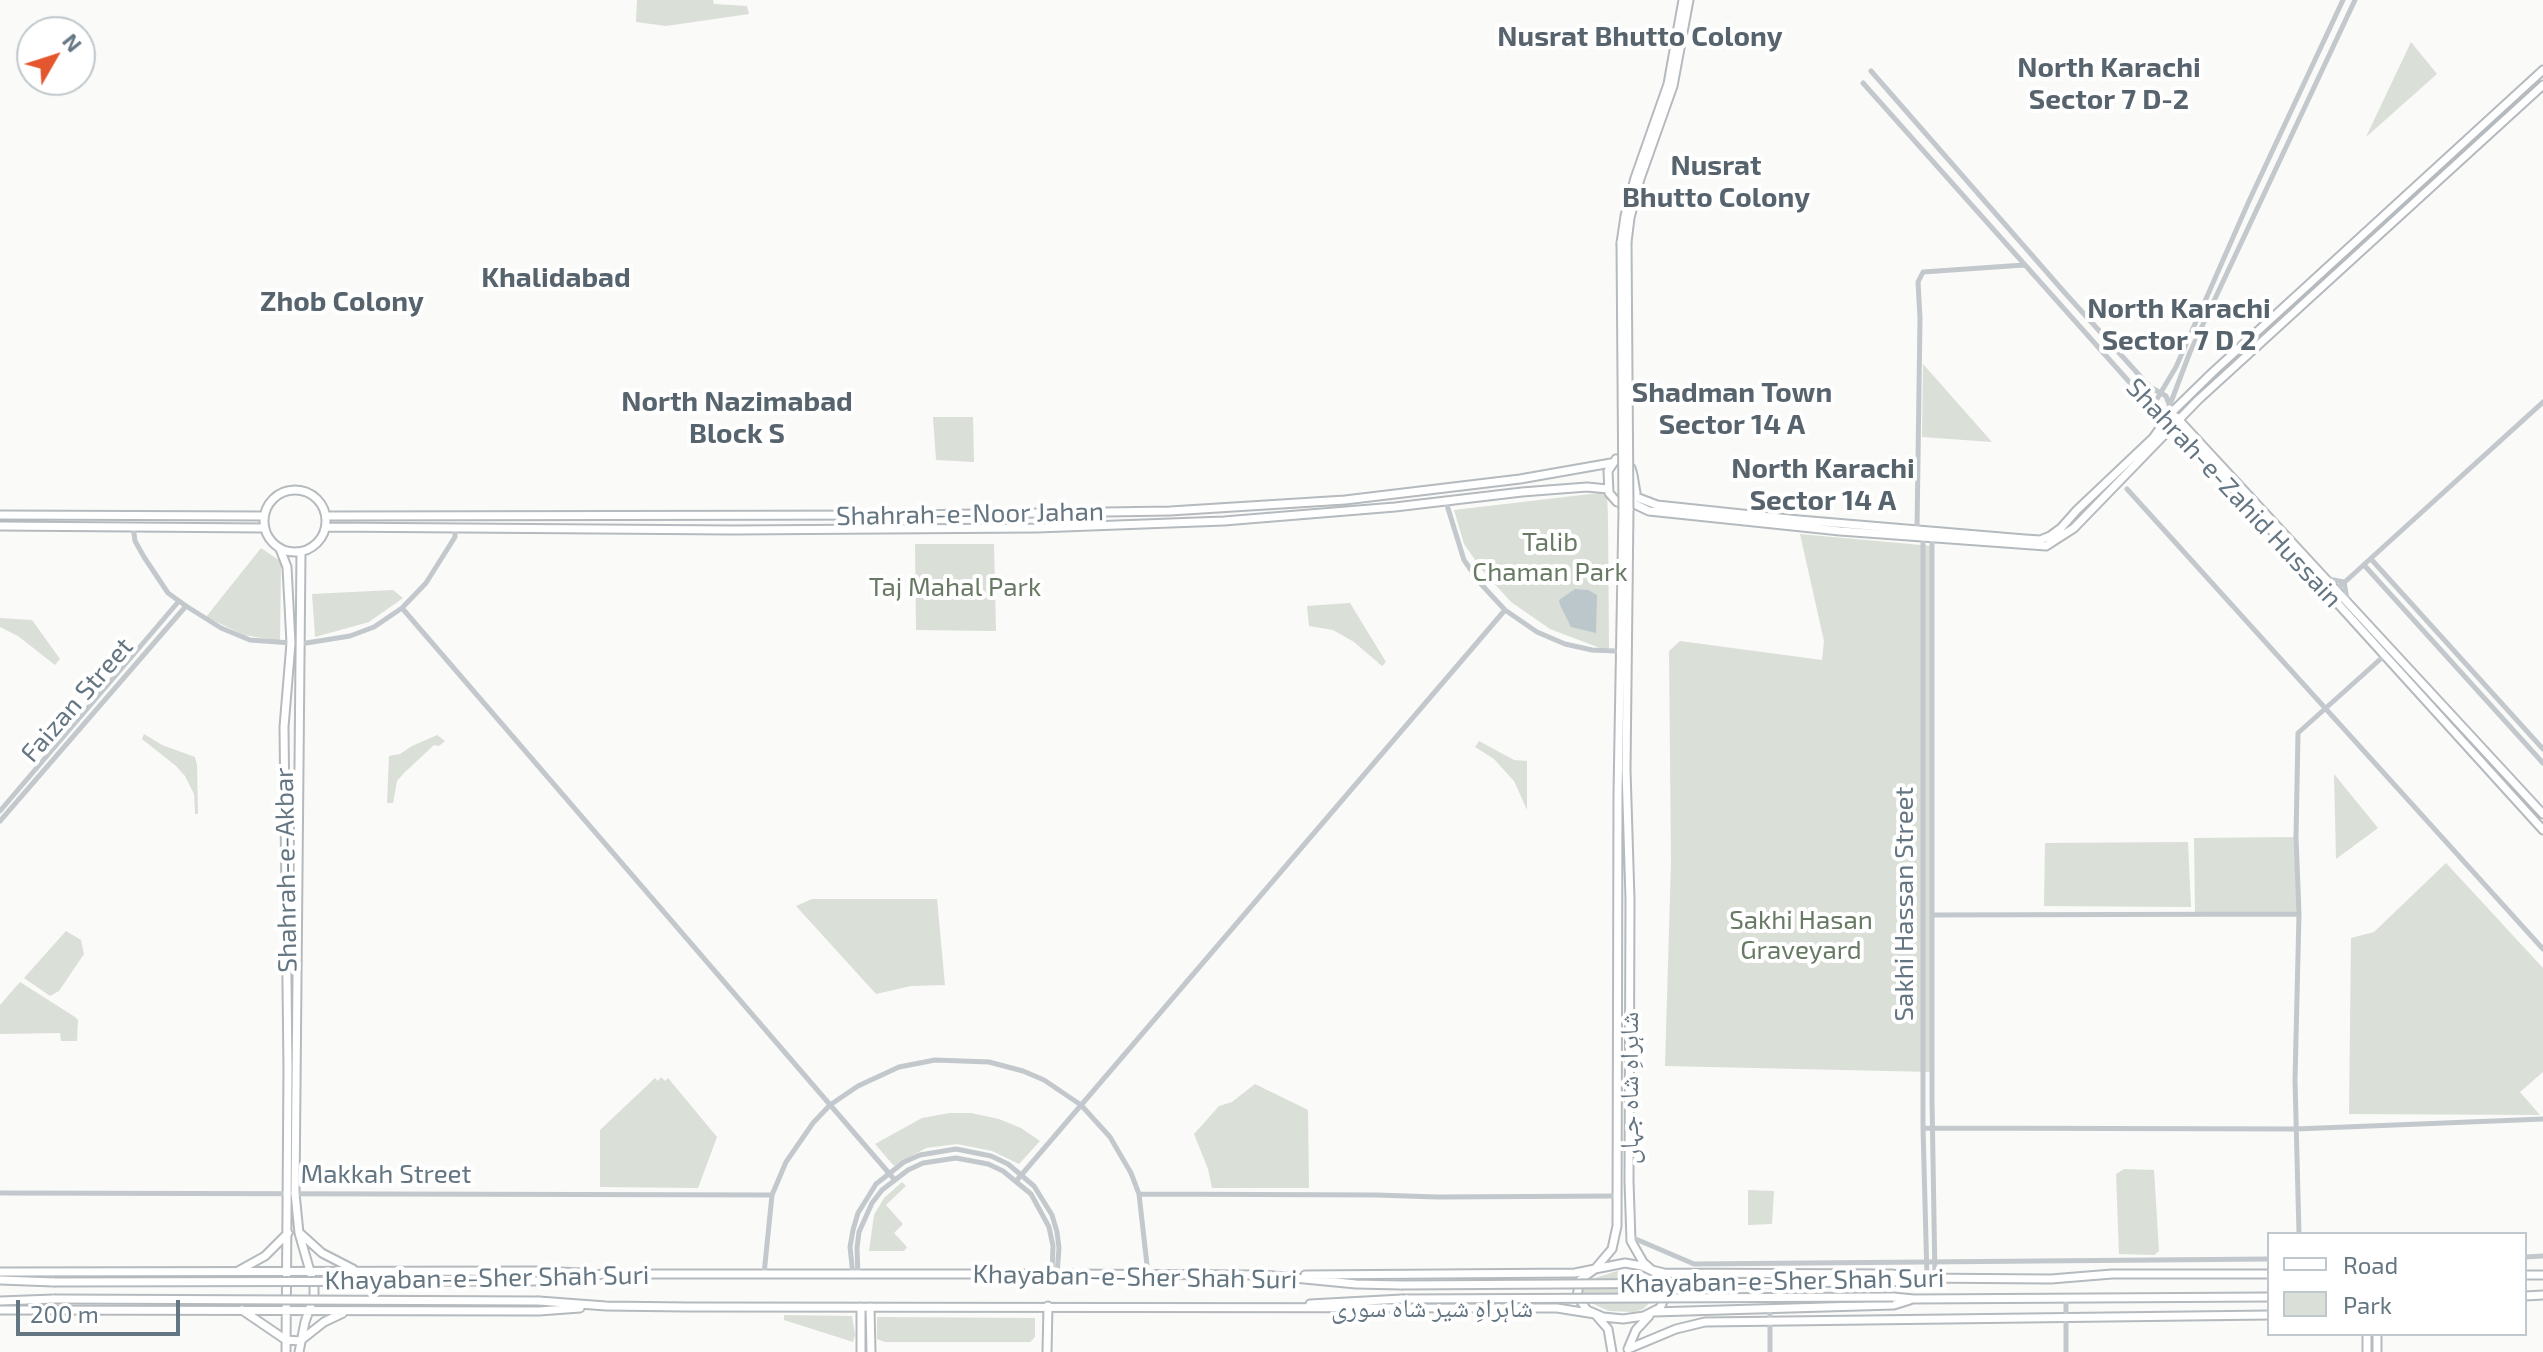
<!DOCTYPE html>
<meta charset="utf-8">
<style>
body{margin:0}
#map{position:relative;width:2543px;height:1352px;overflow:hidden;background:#fafaf8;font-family:"Exo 2",sans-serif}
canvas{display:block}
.legend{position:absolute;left:2267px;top:1232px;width:260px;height:104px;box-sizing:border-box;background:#fff;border:2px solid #c1c8cd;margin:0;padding:10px 14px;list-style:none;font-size:24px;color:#657683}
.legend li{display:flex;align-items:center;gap:16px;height:40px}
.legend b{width:40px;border:2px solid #c1c8cd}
.north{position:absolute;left:16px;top:16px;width:80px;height:80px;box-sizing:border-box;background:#fff;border:2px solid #c1c8cd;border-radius:50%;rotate:51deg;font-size:22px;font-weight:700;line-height:32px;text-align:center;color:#657683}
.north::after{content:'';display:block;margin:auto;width:28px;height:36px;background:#e4572e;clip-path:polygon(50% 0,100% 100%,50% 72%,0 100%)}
.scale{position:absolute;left:16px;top:1300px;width:164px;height:36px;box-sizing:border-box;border:4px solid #657683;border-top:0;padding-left:10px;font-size:24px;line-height:28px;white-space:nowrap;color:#657683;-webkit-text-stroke:6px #fff;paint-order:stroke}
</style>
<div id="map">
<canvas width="2543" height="1352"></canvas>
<ul class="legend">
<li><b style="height:10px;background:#fff"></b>Road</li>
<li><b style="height:22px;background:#dadfd7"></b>Park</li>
</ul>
<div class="north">N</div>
<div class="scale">200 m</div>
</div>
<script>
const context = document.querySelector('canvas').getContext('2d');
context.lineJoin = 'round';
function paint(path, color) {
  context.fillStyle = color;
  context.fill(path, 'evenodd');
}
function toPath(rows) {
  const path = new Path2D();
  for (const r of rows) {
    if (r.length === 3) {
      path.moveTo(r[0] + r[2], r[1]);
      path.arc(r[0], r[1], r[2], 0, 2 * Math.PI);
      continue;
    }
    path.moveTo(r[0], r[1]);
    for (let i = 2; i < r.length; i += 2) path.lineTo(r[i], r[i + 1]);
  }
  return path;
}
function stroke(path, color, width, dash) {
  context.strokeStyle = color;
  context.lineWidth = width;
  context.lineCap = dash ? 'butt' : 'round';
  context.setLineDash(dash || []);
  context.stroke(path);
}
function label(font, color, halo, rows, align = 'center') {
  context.font = font + ' "Exo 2","Noto Naskh Arabic",sans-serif';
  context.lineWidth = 8;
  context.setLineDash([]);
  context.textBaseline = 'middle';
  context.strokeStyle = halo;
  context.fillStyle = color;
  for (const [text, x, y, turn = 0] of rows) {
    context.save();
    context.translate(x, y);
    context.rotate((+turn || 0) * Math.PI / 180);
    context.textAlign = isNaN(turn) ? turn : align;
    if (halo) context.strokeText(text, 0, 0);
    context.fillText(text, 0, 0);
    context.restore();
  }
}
paint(toPath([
 [637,0,713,0,714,4,747,6,749,14,666,26,636,22],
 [2411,42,2437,74,2366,137],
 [1923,364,1992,442,1922,437],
 [933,417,973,417,974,462,936,460],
 [1607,492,1608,518,1609,648,1600,648,1550,629,1511,602,1482,570,1464,544,1454,510],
 [1800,534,1932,546,1933,1072,1665,1066,1671,862,1669,651,1680,641,1822,660,1824,641],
 [915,544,994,544,996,631,916,630],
 [261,548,280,561,281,565,280,641,244,635,206,617],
 [393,590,403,598,369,622,315,637,312,594],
 [1350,603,1386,662,1382,666,1354,642,1333,630,1309,626,1307,606],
 [0,618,32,620,60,659,55,665,18,636,0,627],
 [144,734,162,745,195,757,197,765,198,814,195,814,194,794,185,776,176,766,142,739],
 [437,735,445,741,439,746,434,745,404,773,397,781,393,803,387,803,389,756,400,754,412,746],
 [1479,741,1514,760,1527,761,1527,810,1514,781,1494,759,1475,747],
 [2334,774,2378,828,2336,859],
 [2296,837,2299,914,2195,914,2194,838],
 [2188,842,2191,907,2044,906,2045,843],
 [2446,863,2543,968,2543,1072,2520,1092,2540,1115,2349,1114,2351,938,2374,932],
 [812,899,937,899,945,985,911,986,876,994,796,906],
 [66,931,81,940,84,954,59,991,50,996,24,978],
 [20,982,75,1017,78,1020,77,1041,61,1041,60,1033,0,1034,0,1005],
 [661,1077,665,1081,668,1078,717,1137,698,1188,600,1187,600,1130,655,1078,658,1081],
 [1255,1084,1308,1110,1309,1188,1212,1188,1208,1169,1194,1134,1219,1106,1232,1102],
 [950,1113,971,1113,999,1119,1021,1128,1040,1141,1019,1164,992,1151,957,1144,926,1148,894,1166,875,1144,922,1118],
 [2124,1169,2154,1170,2159,1251,2154,1255,2119,1254,2116,1174],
 [902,1182,906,1186,886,1205,903,1224,894,1233,907,1247,904,1251,869,1251,874,1215,884,1198],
 [1748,1190,1774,1191,1772,1224,1748,1225],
 [1617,1271,1645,1277,1658,1288,1657,1296,1643,1309,1634,1312,1609,1311,1589,1302,1583,1292,1584,1287,1595,1278],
 [784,1315,852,1316,855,1335,853,1342,784,1320],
 [877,1317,1035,1318,1035,1337,1030,1342,885,1342,877,1339]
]), '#dadfd7');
paint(toPath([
 [1575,589,1588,590,1597,595,1596,633,1571,627,1560,605,1559,600]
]), '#bbc7cb');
const major = toPath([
 [1627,242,1630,218,1640,179,1673,86,1689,0],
 [1621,243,1625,216,1635,178,1668,84,1683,0],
 [2176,417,2543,814],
 [2171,426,2185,435,2543,830],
 [1616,459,1621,459,1631,468,1633,475,1636,493,1630,505,1617,502,1609,493,1608,471,1616,459],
 [295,521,31],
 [1636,497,1657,505,1799,520,2025,539,2040,540,2050,536,2061,528,2077,510,2153,438,2172,412,2213,372,2543,70],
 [1632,503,1649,511,1840,531,2046,546,2074,528,2198,400,2543,85],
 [1629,509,1626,770,1630,899,1629,1181,1631,1241,1643,1262,1652,1270,1664,1273,1892,1274,1912,1278],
 [0,515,264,516],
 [326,516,910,515,1170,511,1345,500,1520,479,1611,463],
 [0,526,264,528],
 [326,527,733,530,1037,528,1224,521,1395,507,1522,492,1587,487,1608,489],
 [280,549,287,567,291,643,284,727,288,1068,286,1352],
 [301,1234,322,1253,353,1269],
 [1625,1263,1642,1266,1661,1275,1666,1284,1667,1293,1660,1308,1644,1316,1623,1319,1603,1317,1587,1310,1577,1296,1580,1280,1595,1269,1625,1263],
 [1595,1269,1612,1249,1617,1226,1618,793,1623,510],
 [238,1271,265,1256,288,1233],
 [0,1272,538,1271,582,1273],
 [1305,1275,1575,1273,1595,1269],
 [2525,1275,2543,1275],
 [0,1280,54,1282],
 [538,1281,604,1274,1052,1274,1263,1275,1356,1284,1401,1285],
 [1892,1282,1912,1278,2051,1279,2112,1274,2269,1274],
 [2525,1296,2543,1295],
 [1893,1297,1914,1299,2269,1297],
 [0,1301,54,1299],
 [539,1301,606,1306,687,1307,1557,1308,1595,1314,1608,1329,1612,1352],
 [1310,1304,1402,1299],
 [861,1307,861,1352],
 [870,1307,871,1352],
 [0,1310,539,1311,580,1308],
 [242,1310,286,1340,300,1341,324,1322,343,1313],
 [1653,1312,1894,1305,1910,1300],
 [2367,1334,2367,1352],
 [2377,1334,2377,1352],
 [1628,1349,1676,1329,1705,1322,2269,1315],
 [1628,1349,1636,1330,1649,1316],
 [299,1352,305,1322,314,1296,314,1285,299,1233,295,1193,301,552],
 [1047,1352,1048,1306]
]);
stroke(major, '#b5babe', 11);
stroke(toPath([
 [1871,71,2065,293,2150,387,2166,396,2172,412],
 [1863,83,2148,403,2157,417,2165,421],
 [2171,402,2190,352,2355,0],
 [2151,409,2176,367,2249,201,2343,0],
 [2127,489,2543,949],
 [1446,502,1464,560,1480,583,1505,610,1537,632,1565,644,1592,650,1615,651],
 [133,526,135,541,144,557,168,593,186,606,221,628,250,640,291,643],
 [1917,530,1920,318,1918,282,1923,272,2024,265],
 [1923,535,1923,1128,1927,1278],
 [1932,536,1932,1100,1935,1278],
 [2371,559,2543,749],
 [2364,565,2543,763],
 [2328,579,2344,582,2347,599],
 [2336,590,2543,402],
 [402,608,894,1179],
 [300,644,350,636,374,627,402,608,426,583,455,537,455,528],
 [0,811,179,601],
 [0,821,186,606],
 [1932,915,2299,914],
 [1923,1128,2296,1129,2543,1119],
 [1017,1180,1505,610],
 [0,1193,772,1195],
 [1139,1194,1376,1195,1437,1197,1617,1196],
 [2299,1234,2295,1080,2299,914,2296,837,2298,733,2385,655],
 [1631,1237,1694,1264,2269,1259],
 [2525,1257,2543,1256],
 [764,1274,772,1195,786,1162,813,1123,830,1105,858,1086,899,1067,935,1060,989,1062,1023,1071,1044,1080,1081,1105,1110,1137,1131,1173,1139,1194,1147,1265],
 [853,1275,850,1247,853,1230,858,1213,876,1184,904,1162,920,1155,956,1149,991,1156,1008,1164,1034,1186,1052,1215,1057,1232,1059,1248,1057,1274],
 [858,1275,857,1248,859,1232,872,1203,882,1190,908,1170,923,1163,956,1158,988,1164,1003,1171,1031,1194,1049,1227,1053,1246,1052,1274],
 [1770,1309,1770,1352],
 [2066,1352,2066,1299]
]), '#c3c8cc', 5);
stroke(major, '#fff', 7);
const majorBridge = toPath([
 [1627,242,1629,509],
 [1621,243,1623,510],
 [54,1282,538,1281],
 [1401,1285,1892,1282],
 [54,1299,539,1301],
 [1402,1299,1893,1297]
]);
stroke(majorBridge, '#b5babe', 11, []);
stroke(majorBridge, '#fff', 7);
label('26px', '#657683', '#fff', [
 ["Shahrah-e-Zahid Hussain",2234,493,47],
 ["Shahrah-e-Noor Jahan",970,514,-1],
 ["Faizan Street",77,700,-49],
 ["Shahrah-e-Akbar",286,870,-91],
 ["Sakhi Hassan Street",1904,904,-90],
 ["شاہراہِ شاہ جہاں",1629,1088,-90],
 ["Makkah Street",386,1174],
 ["Khayaban-e-Sher Shah Suri",1135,1277,1],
 ["Khayaban-e-Sher Shah Suri",487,1278,-1],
 ["Khayaban-e-Sher Shah Suri",1782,1281,-1],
 ["شاہراہِ شیر شاہ سوری",1432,1308]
]);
label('26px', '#687a64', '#fff', [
 ["Talib",1550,542],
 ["Chaman Park",1550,572],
 ["Taj Mahal Park",955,587],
 ["Sakhi Hasan",1801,920],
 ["Graveyard",1801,950]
]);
label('bold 28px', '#57646e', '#fff', [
 ["Nusrat Bhutto Colony",1640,37],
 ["North Karachi",2109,68],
 ["Sector 7 D-2",2109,100],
 ["Nusrat",1716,166],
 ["Bhutto Colony",1716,198],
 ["Khalidabad",556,278],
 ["Zhob Colony",342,302],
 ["North Karachi",2179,309],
 ["Sector 7 D 2",2179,341],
 ["Shadman Town",1732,393],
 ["Sector 14 A",1732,425],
 ["North Nazimabad",737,402],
 ["Block S",737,434],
 ["North Karachi",1823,469],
 ["Sector 14 A",1823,501]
]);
</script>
